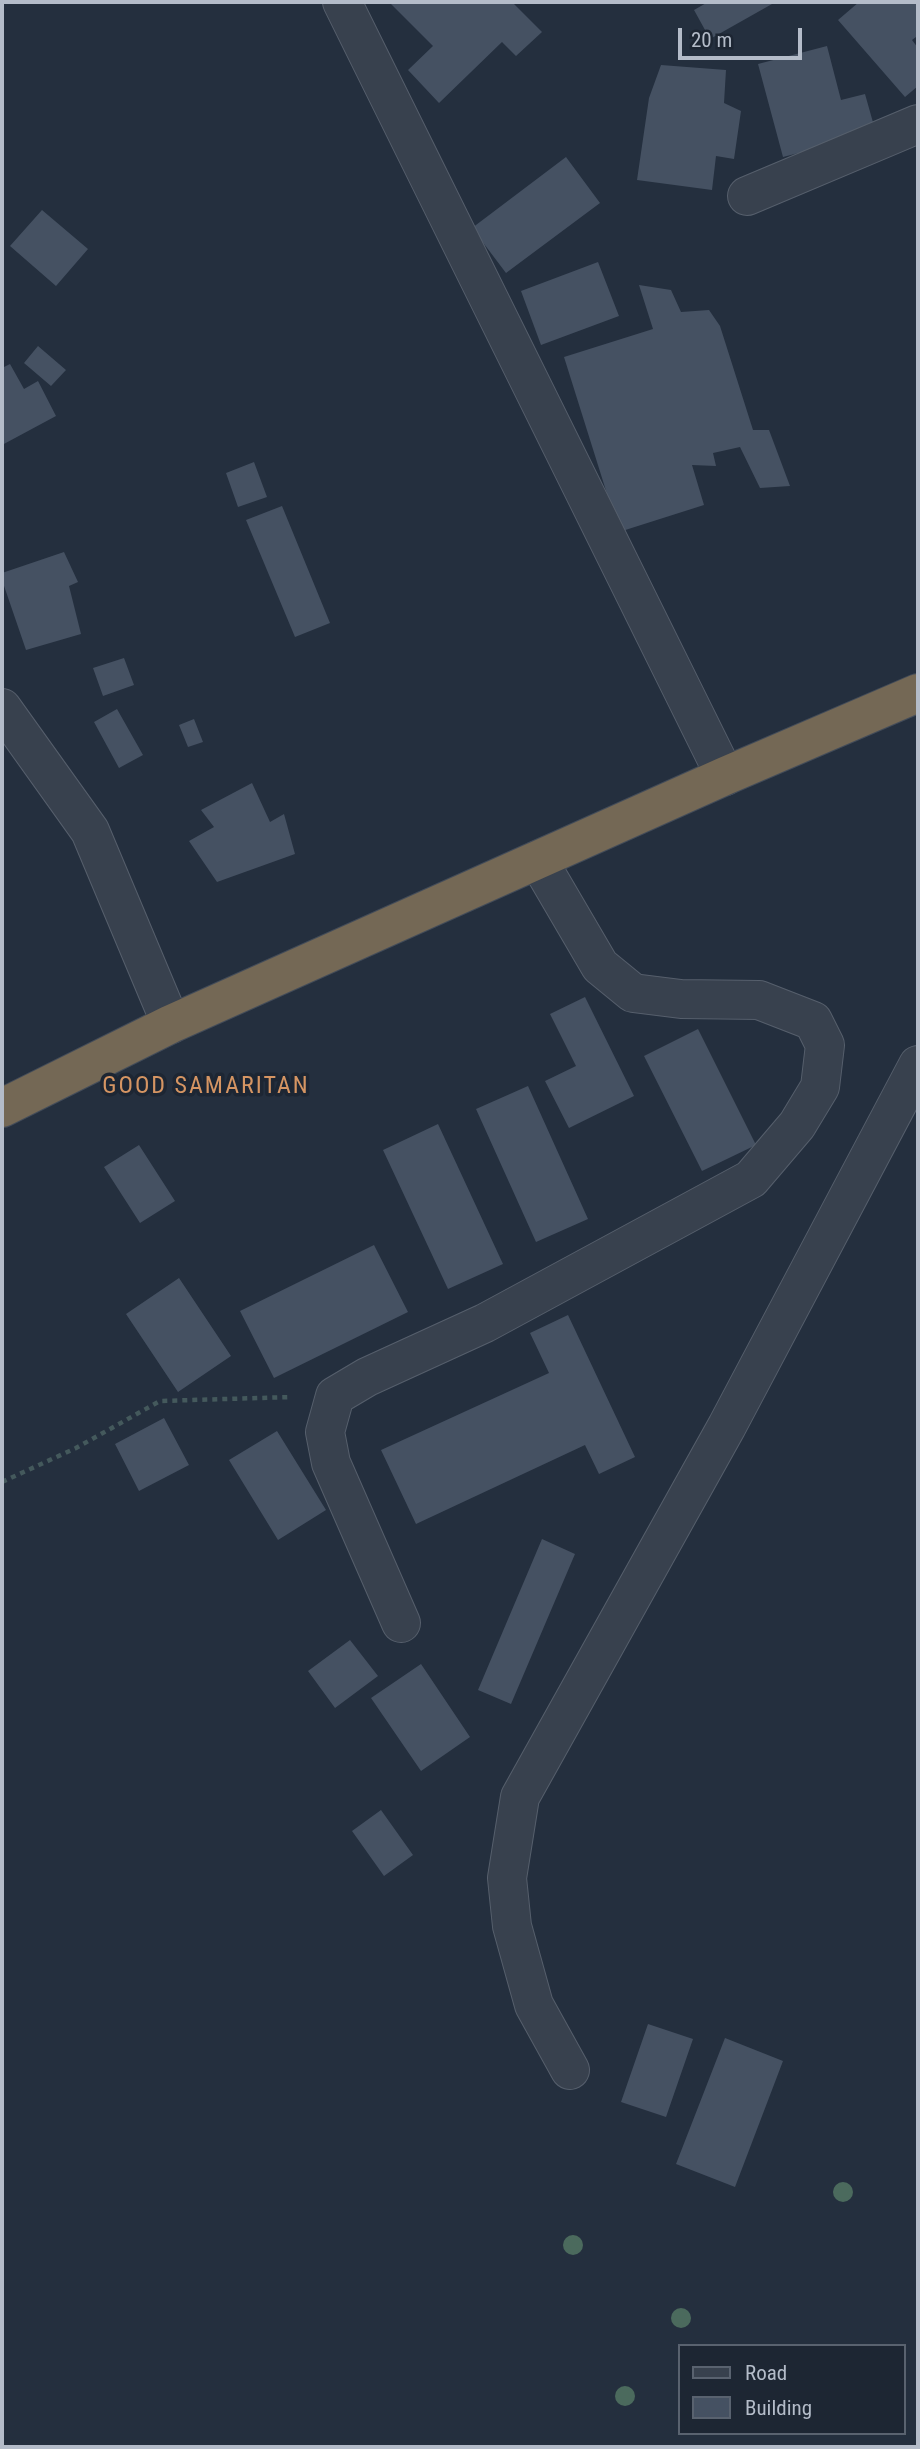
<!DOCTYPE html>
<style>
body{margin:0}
#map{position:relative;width:920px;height:2449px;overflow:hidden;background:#242f3e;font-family:"Roboto Condensed",sans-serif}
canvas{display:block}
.frame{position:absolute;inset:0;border:4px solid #b4bcc9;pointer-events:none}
.legend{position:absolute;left:678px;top:2344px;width:228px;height:91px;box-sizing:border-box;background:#1d2633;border:2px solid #59626f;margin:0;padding:9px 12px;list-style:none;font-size:21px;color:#b4bcc9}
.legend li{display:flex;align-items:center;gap:14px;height:35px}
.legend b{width:35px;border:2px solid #59626f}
.scale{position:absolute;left:678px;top:28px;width:124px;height:32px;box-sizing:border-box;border:4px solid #b4bcc9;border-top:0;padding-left:9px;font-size:21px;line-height:24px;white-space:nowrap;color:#b4bcc9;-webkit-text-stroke:5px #1d2633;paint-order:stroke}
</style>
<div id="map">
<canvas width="920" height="2449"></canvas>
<div class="frame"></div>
<ul class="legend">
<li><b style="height:9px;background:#38414e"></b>Road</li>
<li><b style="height:19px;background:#455162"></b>Building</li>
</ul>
<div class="scale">20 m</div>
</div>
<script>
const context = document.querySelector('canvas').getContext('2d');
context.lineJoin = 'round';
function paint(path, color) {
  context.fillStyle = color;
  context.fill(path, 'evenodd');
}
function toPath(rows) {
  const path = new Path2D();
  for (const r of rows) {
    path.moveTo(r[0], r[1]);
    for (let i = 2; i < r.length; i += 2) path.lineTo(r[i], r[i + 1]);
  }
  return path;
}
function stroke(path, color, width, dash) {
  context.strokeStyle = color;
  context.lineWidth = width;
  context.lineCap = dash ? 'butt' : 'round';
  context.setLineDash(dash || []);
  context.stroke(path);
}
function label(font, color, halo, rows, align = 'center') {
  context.font = font + ' "Roboto Condensed",sans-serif';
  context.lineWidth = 7;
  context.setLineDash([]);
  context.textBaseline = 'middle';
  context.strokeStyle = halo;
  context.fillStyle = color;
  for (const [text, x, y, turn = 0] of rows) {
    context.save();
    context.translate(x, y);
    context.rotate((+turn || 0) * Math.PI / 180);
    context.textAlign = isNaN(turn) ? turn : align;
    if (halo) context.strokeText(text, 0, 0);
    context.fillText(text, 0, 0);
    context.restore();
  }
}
paint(toPath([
 [389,2,512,2,542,32,516,56,502,42,439,103,408,70,433,46],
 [708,2,771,2,772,4,710,39,694,10],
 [859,2,918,2,918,39,916,37,912,40,918,48,918,86,905,97,838,20],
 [827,46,841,100,865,94,876,133,783,157,758,64],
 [661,65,726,70,724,103,741,111,734,159,716,156,712,190,637,180,649,98],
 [566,157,600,203,506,273,472,228],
 [42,210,88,249,56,286,10,246],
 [598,262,619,316,541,345,521,291],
 [639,285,671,290,681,312,709,310,720,326,753,430,769,430,790,486,760,488,740,447,713,453,716,466,692,465,704,505,619,532,564,357,653,329],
 [38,346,66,370,51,386,24,363],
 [10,364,24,389,38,381,56,416,2,445,2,368],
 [254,462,267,497,238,507,226,473],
 [282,506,330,623,295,637,246,520],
 [64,552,78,582,69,586,81,634,26,650,2,580,2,573],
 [124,658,134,685,103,696,93,668],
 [117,709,143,755,119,768,94,722],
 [194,719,203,742,188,747,179,725],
 [252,783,270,822,284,814,295,854,217,882,189,841,214,827,201,810],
 [585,997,634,1096,569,1128,545,1081,576,1066,550,1014],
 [698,1029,756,1145,702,1171,644,1056],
 [528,1086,588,1219,536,1242,476,1109],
 [438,1124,503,1264,448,1289,383,1150],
 [139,1145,175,1201,140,1223,104,1167],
 [374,1245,408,1312,274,1378,240,1311],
 [179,1278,231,1356,178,1392,126,1314],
 [568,1315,635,1457,599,1474,585,1445,416,1524,381,1450,549,1373,530,1333],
 [164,1418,189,1465,139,1491,115,1444],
 [277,1431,326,1510,278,1540,229,1460],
 [542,1539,575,1554,511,1704,478,1690],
 [350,1640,378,1676,335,1708,308,1671],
 [421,1664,470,1737,421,1771,371,1698],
 [381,1810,413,1855,384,1876,352,1831],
 [648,2024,693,2039,666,2117,621,2102],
 [725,2038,783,2061,735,2187,676,2164]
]), '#455162');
const minor = toPath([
 [342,2,725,776],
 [747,196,918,124],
 [2,708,90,831,171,1024],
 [401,1623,331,1463,325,1432,335,1396,367,1377,485,1323,751,1179,797,1125,820,1087,825,1045,813,1021,759,1000,681,999,633,993,600,966,538,860],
 [570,2070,534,2005,512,1926,507,1878,520,1797,727,1426,918,1065]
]);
const highway = toPath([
 [2,1108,171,1024,725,776,918,693]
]);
stroke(minor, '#565f6c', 40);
stroke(highway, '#434c59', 40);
stroke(toPath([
 [2,1482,76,1448,160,1401,292,1397]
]), '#44595c', 4.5, [5, 5]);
stroke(minor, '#38414e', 38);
stroke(highway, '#746855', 38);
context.fillStyle = '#4b6a5d';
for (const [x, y] of [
 [843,2192],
 [573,2245],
 [681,2318],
 [625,2396]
]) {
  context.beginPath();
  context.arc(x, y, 10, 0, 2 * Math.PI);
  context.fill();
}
context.letterSpacing = '2px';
label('24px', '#d59563', '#1d2633', [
 ["GOOD SAMARITAN",206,1087]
]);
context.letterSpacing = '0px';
</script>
